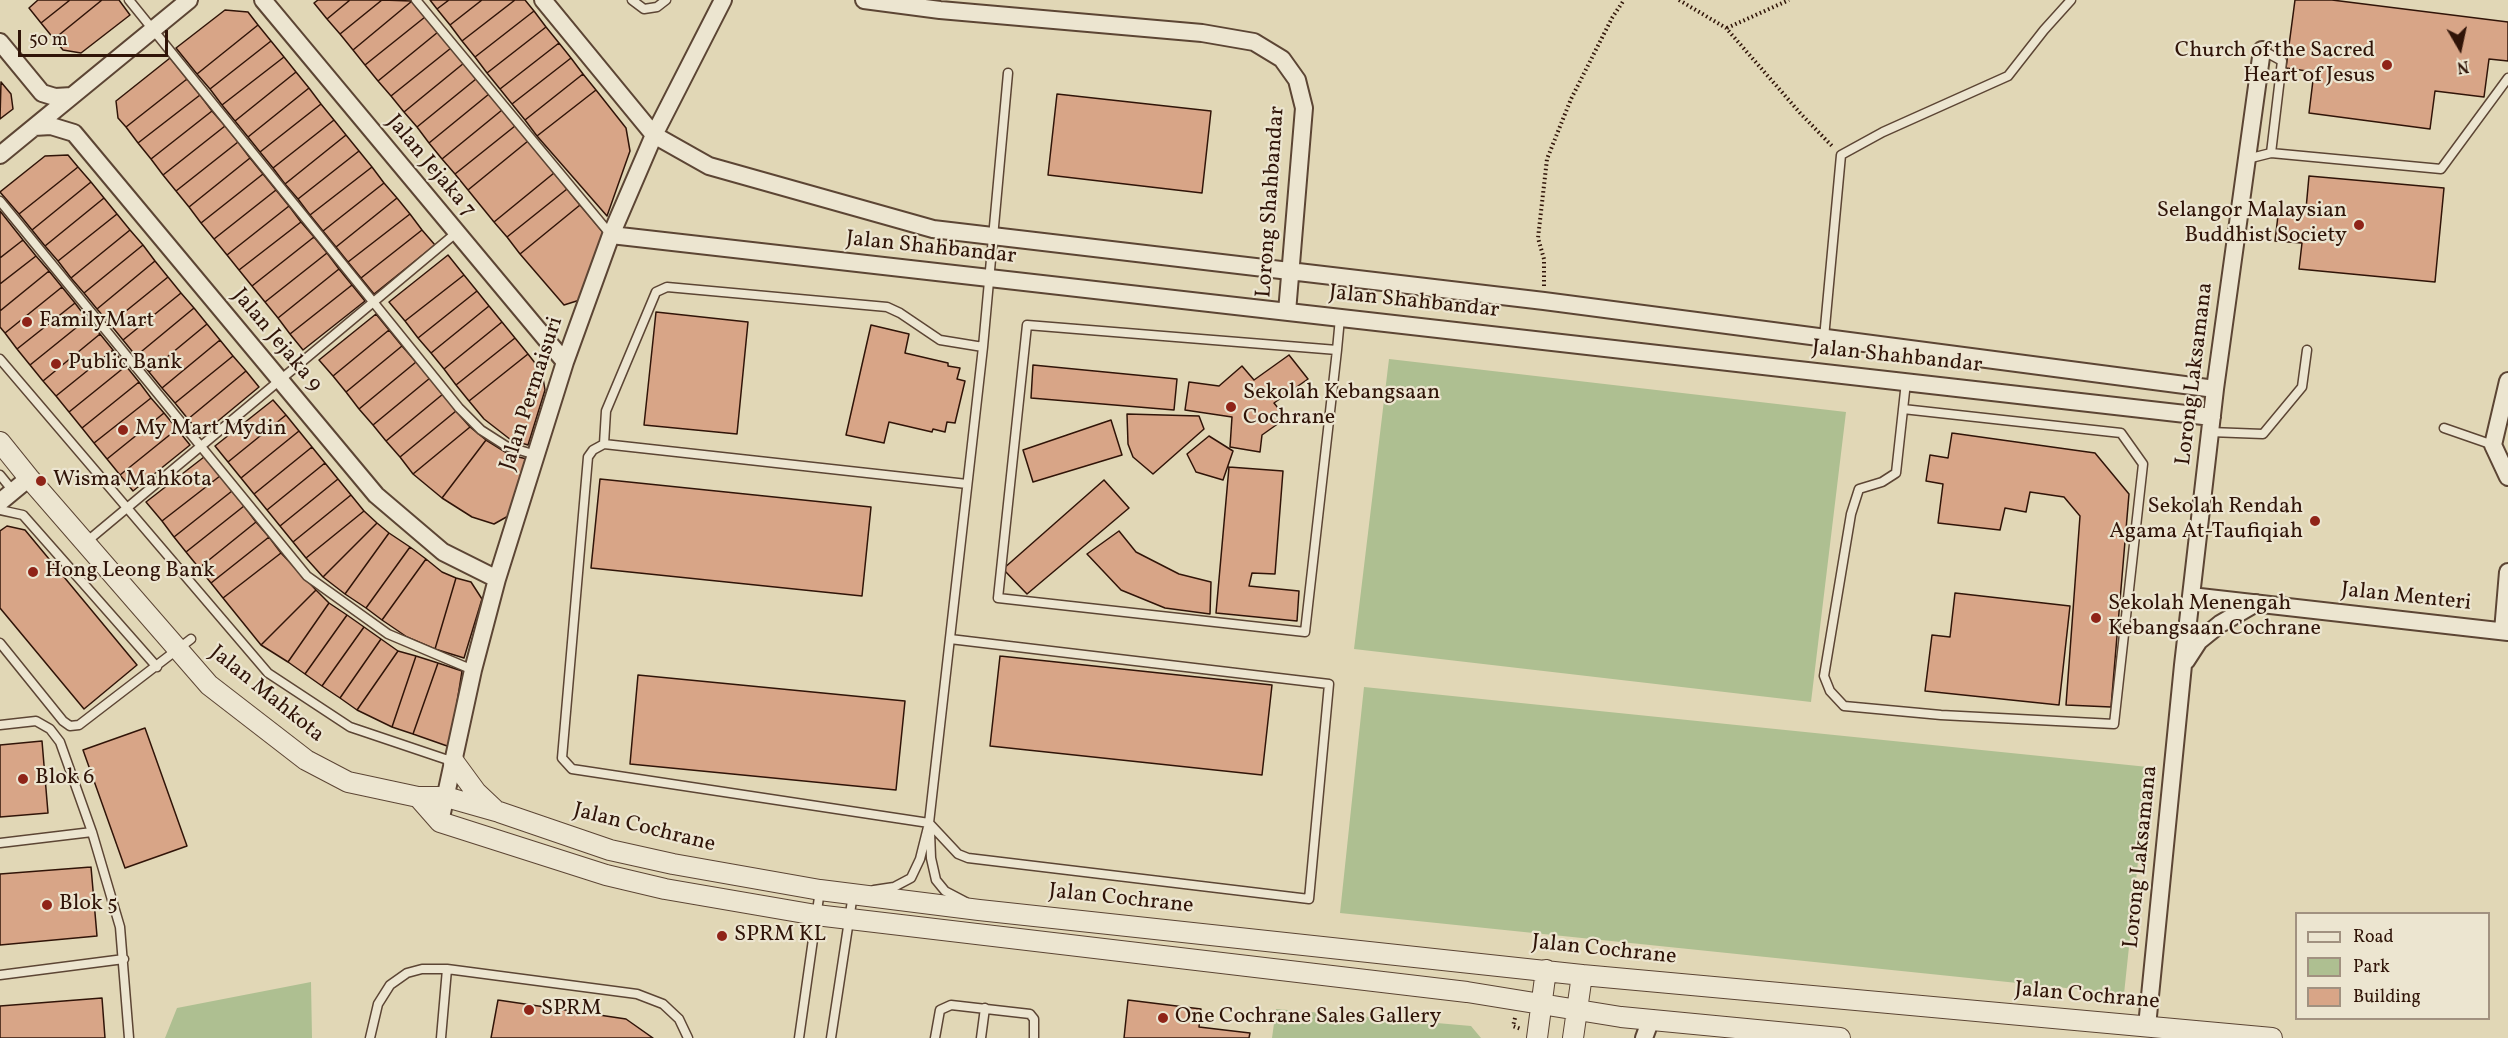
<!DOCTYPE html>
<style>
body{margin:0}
#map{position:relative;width:2508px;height:1038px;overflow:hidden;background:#e1d7b6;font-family:Vollkorn,serif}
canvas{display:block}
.legend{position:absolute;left:2295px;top:912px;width:195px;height:108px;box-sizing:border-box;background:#ece5d0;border:2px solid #a19180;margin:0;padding:8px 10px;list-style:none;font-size:18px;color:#301408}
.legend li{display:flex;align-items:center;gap:12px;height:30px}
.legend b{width:30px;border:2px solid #a19180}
.north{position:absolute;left:2430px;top:18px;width:60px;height:60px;-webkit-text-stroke:4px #ece5d0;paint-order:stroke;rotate:171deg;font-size:16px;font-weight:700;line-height:24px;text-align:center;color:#301408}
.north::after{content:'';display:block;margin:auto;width:21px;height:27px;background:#301408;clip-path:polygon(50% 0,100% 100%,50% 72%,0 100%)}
.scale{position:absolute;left:18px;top:30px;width:150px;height:27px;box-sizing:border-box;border:3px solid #301408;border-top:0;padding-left:8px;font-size:18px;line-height:21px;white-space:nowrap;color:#301408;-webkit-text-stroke:4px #ece5d0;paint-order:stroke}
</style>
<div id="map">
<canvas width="2508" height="1038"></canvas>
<ul class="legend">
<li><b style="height:8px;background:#ece5d0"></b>Road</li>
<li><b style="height:16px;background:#aebf91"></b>Park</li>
<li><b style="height:16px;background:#d8a587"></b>Building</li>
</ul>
<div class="north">N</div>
<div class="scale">50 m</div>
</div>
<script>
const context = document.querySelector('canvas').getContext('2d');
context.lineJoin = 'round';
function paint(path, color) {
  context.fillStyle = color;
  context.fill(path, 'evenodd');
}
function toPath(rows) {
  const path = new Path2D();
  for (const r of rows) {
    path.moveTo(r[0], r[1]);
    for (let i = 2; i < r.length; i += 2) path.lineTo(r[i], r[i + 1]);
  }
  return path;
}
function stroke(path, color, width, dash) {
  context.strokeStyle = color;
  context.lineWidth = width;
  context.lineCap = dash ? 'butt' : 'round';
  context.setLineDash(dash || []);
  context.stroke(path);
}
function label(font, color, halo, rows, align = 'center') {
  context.font = font + ' Vollkorn,serif';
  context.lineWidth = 4.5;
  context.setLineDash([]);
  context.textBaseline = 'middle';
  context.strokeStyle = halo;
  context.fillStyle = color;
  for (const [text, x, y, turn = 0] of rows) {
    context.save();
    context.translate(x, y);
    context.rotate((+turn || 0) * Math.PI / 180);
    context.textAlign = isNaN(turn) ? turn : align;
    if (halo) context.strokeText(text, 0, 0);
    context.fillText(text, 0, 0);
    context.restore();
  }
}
paint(toPath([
 [1389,359,1846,412,1811,702,1354,649],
 [1364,687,2148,767,2124,994,1340,913],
 [311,982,312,1038,165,1038,177,1008],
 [1276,1009,1471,1026,1481,1038,1272,1038]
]), '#aebf91');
const building = toPath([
 [38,0,70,0,41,23,29,8,38,0],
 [70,0,102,0,54,39,41,23,70,0],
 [102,0,119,0,130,15,81,53,63,50,54,39,102,0],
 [318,0,350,0,327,19,314,3,318,0],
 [350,0,382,0,340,34,327,19,350,0],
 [382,0,412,1,353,50,340,34,382,0],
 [430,0,449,0,437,9,430,0],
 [449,0,482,0,450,25,437,9,449,0],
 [482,0,515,0,462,41,450,25,482,0],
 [515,0,525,0,534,11,475,57,462,41,515,0],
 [2295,0,2332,0,2508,22,2508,61,2489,59,2484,97,2435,91,2430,129,2309,113,2314,72,2286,68,2295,0],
 [412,1,425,17,365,65,353,50,412,1],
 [225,10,248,12,258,25,197,74,176,48,225,10],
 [534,11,546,27,487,73,475,57,534,11],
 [425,17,438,32,378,81,365,65,425,17],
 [258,25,271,41,210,89,197,74,258,25],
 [546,27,559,43,500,89,487,73,546,27],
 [438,32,451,48,391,96,378,81,438,32],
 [271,41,284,57,222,105,210,89,271,41],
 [559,43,571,58,512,104,500,89,559,43],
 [451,48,464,63,404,112,391,96,451,48],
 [284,57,296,72,235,121,222,105,284,57],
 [170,58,187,79,126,127,118,118,116,101,170,58],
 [571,58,583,74,525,120,512,104,571,58],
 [464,63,476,79,417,127,404,112,464,63],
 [296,72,309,88,248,137,235,121,296,72],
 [583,74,596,90,537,136,525,120,583,74],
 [187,79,200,95,138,143,126,127,187,79],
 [476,79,489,94,429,143,417,127,476,79],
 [1,82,11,94,13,109,0,119,1,82],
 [309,88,321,104,260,152,248,137,309,88],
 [596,90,626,128,630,151,607,216,537,136,596,90],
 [489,94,502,110,442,159,429,143,489,94],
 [1057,94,1211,111,1202,193,1048,175,1057,94],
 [200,95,212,111,151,159,138,143,200,95],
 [321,104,334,120,273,168,260,152,321,104],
 [502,110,515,126,455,174,442,159,502,110],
 [212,111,225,126,163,175,151,159,212,111],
 [334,120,346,135,285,184,273,168,334,120],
 [225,126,238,142,176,191,163,175,225,126],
 [515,126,528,141,468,190,455,174,515,126],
 [346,135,359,151,298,199,285,184,346,135],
 [528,141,554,173,494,222,468,190,528,141],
 [238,142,250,158,189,207,176,191,238,142],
 [359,151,372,167,310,215,298,199,359,151],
 [68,155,78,167,19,214,0,192,45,156,68,155],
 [250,158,263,174,201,223,189,207,250,158],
 [78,167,91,182,32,230,19,214,78,167],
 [372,167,384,183,323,231,310,215,372,167],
 [554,173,567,189,507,237,494,222,554,173],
 [263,174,276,190,214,239,201,223,263,174],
 [2309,176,2444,188,2435,282,2299,269,2302,243,2275,241,2279,207,2306,209,2309,176],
 [91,182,104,198,45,246,32,230,91,182],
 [384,183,397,198,336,247,323,231,384,183],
 [567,189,580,205,520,254,507,237,567,189],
 [276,190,289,206,227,255,214,239,276,190],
 [104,198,117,214,58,261,45,246,104,198],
 [397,198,410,214,348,262,336,247,397,198],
 [580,205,606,236,583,299,564,305,520,254,580,205],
 [289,206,301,222,239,270,227,255,289,206],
 [0,211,23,240,0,258,0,211],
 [117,214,130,230,71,278,58,261,117,214],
 [410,214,422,230,361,278,348,262,410,214],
 [301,222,314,237,252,286,239,270,301,222],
 [130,230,143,245,84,293,71,278,130,230],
 [422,230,435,245,374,294,361,278,422,230],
 [314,237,327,253,265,302,252,286,314,237],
 [23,240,36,256,0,284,0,258,23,240],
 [143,245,155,261,97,309,84,293,143,245],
 [327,253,339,269,278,318,265,302,327,253],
 [448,255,464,275,405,321,389,302,448,255],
 [36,256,49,271,0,311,0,284,36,256],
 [155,261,168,277,110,324,97,309,155,261],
 [339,269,352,285,290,334,278,318,339,269],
 [49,271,62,287,5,333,0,327,0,311,49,271],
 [464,275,477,291,418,338,405,321,464,275],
 [168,277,181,293,123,340,110,324,168,277],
 [352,285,365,301,303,350,290,334,352,285],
 [62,287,75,303,17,349,5,333,62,287],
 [477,291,489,306,431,353,418,338,477,291],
 [181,293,194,308,136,356,123,340,181,293],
 [75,303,87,319,30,365,17,349,75,303],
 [489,306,502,322,444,369,431,353,489,306],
 [194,308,207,324,149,372,136,356,194,308],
 [656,312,748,322,737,434,644,425,656,312],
 [376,314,389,330,333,376,319,360,376,314],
 [87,319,100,334,43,381,30,365,87,319],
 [502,322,515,338,456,385,444,369,502,322],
 [207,324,220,340,162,388,149,372,207,324],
 [871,325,909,334,905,353,948,363,948,366,960,368,957,379,965,381,955,423,947,422,945,432,933,429,932,432,889,422,884,443,846,435,871,325],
 [389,330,402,346,346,392,333,376,389,330],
 [100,334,113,350,56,396,43,381,100,334],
 [515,338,528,354,469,401,456,385,515,338],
 [220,340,233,356,175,403,162,388,220,340],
 [402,346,416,362,359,409,346,392,402,346],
 [113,350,126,366,69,412,56,396,113,350],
 [528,354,542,372,545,390,528,445,511,440,484,419,469,401,528,354],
 [1289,355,1308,379,1274,403,1286,418,1262,435,1260,452,1230,447,1232,417,1185,410,1189,382,1219,386,1242,366,1254,380,1289,355],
 [233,356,246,371,188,419,175,403,233,356],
 [416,362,430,378,373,425,359,409,416,362],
 [1033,365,1177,379,1174,410,1031,398,1033,365],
 [126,366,139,382,82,428,69,412,126,366],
 [246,371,259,387,201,435,188,419,246,371],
 [430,378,443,394,386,441,373,425,430,378],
 [139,382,151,398,94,443,82,428,139,382],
 [443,394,456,411,400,457,386,441,443,394],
 [151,398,164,413,107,459,94,443,151,398],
 [273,400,286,415,228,462,215,446,273,400],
 [456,411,470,427,413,474,400,457,456,411],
 [164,413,177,429,120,475,107,459,164,413],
 [1127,414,1199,416,1204,429,1153,474,1133,457,1128,444,1127,414],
 [286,415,299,431,241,478,228,462,286,415],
 [1111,420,1122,455,1033,482,1023,450,1111,420],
 [470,427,486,440,442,498,413,474,470,427],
 [177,429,190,445,133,491,120,475,177,429],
 [299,431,312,447,254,494,241,478,299,431],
 [1952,433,2095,453,2129,494,2111,707,2066,705,2080,516,2064,497,2030,492,2026,512,2005,508,2000,530,1938,523,1943,484,1926,481,1930,455,1948,458,1952,433],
 [1209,436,1233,451,1223,480,1196,472,1187,454,1209,436],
 [486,440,510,455,527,459,510,515,494,524,472,517,442,498,486,440],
 [312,447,325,463,267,510,254,494,312,447],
 [204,457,220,476,162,521,146,502,204,457],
 [325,463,338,479,280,526,267,510,325,463],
 [1229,467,1283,471,1275,574,1252,573,1249,586,1299,591,1297,621,1216,613,1229,467],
 [220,476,232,491,174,537,162,521,220,476],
 [338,479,351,495,293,542,280,526,338,479],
 [600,479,871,507,862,596,591,568,600,479],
 [1104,480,1129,508,1027,594,1003,569,1104,480],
 [232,491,244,506,186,552,174,537,232,491],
 [351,495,364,511,306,558,293,542,351,495],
 [244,506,256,522,199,568,186,552,244,506],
 [364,511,377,523,323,577,306,558,364,511],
 [256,522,269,537,211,583,199,568,256,522],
 [377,523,389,533,345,594,323,577,377,523],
 [7,526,25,530,137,665,84,709,0,608,0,531,7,526],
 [1119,531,1136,552,1179,574,1211,582,1210,614,1165,608,1121,590,1087,554,1119,531],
 [389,533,410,547,366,608,345,594,389,533],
 [269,537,281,553,223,598,211,583,269,537],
 [410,547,426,559,382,620,366,608,410,547],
 [281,553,316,590,261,645,223,598,281,553],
 [426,559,442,572,456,578,435,649,407,637,382,620,426,559],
 [456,578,471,582,482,599,464,658,435,649,456,578],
 [316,590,329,603,288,662,261,645,316,590],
 [1955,593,2070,606,2059,705,1925,691,1932,635,1950,637,1955,593],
 [329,603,347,615,305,674,288,662,329,603],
 [347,615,364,627,322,686,305,674,347,615],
 [364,627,381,639,340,698,322,686,364,627],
 [381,639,398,651,357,710,340,698,381,639],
 [398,651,416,656,392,727,357,710,398,651],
 [416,656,438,663,413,734,392,727,416,656],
 [1000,656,1272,685,1262,775,990,746,1000,656],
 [438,663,462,671,450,747,413,734,438,663],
 [638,675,905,701,896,790,630,764,638,675],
 [145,728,187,846,125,868,83,750,145,728],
 [42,741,48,813,0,817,0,745,42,741],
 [91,867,97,936,0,945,0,874,91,867],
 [102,998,105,1038,0,1038,0,1006,102,998],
 [498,1000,626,1019,653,1038,491,1038,498,1000],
 [1128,1000,1201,1009,1199,1027,1250,1033,1249,1038,1124,1038,1128,1000]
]);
paint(building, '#d8a587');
stroke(building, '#301408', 1.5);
const service = toPath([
 [129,0,459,408,481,430,506,446,536,455],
 [416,0,611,235],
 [632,0,644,9,657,7,666,0],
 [2262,50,2282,61,2271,153],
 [2247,159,2271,153,2441,169,2508,78],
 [0,201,307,576,388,634,473,670],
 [1824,338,1841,155,1883,132,2008,76,2044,30,2071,0],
 [1337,350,1027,325,998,598,1305,632,1337,350,1340,318],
 [0,359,268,673,350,727,454,762],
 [1903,409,2121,433,2143,464,2114,724,1941,715,1844,706,1830,691,1824,676,1851,514,1859,489,1882,482,1896,473,1906,382],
 [2444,428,2493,445],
 [2210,432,2263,434,2302,387,2307,350],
 [604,444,606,411,656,292,667,287,887,307,900,313,940,340,983,347],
 [0,475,13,491],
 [0,510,23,515,157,667],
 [85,543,456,233],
 [950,639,1329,684,1309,899,968,858,958,854,929,823,572,769,562,758,588,457,593,450,604,444,967,484],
 [0,643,63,721,70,726,79,725,191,639],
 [0,725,36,721,50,729,60,742,92,832,120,927,129,1038],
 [930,832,931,858,936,880,945,891,966,902],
 [0,843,92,832],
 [874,890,894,887,911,878,920,859,929,823,983,347,1008,73],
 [0,975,124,959],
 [370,1038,378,1004,390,985,407,973,422,969,447,969],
 [441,1038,447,969,637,994,663,1004,679,1019,688,1038],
 [799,1038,820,890],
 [831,1038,853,894],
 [935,1038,940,1010,951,1005,1030,1014,1034,1019,1034,1038],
 [981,1038,985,1008]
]);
const minor = toPath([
 [263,0,565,362],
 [543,0,654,135,709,166,933,229,1544,301,2215,389],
 [864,0,940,10,1202,33,1254,42,1282,59,1297,80,1304,108,1287,312],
 [0,42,42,93,55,97,72,96],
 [34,127,51,126,74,133,376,495,443,552,497,579],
 [0,155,189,0],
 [611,235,2212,417],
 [2508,381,2493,445,2508,477],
 [0,502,29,478],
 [2191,596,2508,632],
 [2503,631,2508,572],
 [2186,661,2199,641,2220,624,2256,603],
 [440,822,473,670,497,579,565,362,611,235,654,135,723,0],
 [2147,1026,2183,665,2215,389,2262,50],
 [1644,1038,1651,1019]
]);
const tertiary = toPath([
 [0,442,29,478,209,685,306,760,348,782,418,797,446,797,499,812,610,850,673,864,820,890,979,910,1582,975,2272,1038],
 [454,762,476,792,494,809],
 [418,797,440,822,606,875,665,889,816,915,1467,992,1621,1017,1840,1038],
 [1537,1038,1546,970],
 [1573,1038,1582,975]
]);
stroke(service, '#5c4534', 11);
stroke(minor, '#5c4534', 20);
stroke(tertiary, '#5c4534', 22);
stroke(toPath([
 [1679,0,1726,28,1801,114,1832,146],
 [1727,28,1789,0],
 [1544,286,1544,259,1538,238,1547,159,1571,99,1612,18,1624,0],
 [1515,1018,1513,1026,1521,1029]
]), '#301408', 4, [1.5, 3]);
stroke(service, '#ece5d0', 8);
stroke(minor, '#ece5d0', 16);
stroke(tertiary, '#ece5d0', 20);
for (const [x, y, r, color] of [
 [2387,65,6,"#8f2418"],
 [2359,225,6,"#8f2418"],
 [27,322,6,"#8f2418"],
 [56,364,6,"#8f2418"],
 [1231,407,6,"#8f2418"],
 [123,430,6,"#8f2418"],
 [41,481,6,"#8f2418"],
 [2315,521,6,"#8f2418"],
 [33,572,6,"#8f2418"],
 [2096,618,6,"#8f2418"],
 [23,779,6,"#8f2418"],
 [47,905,6,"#8f2418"],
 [722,936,6,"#8f2418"],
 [529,1010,6,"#8f2418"],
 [1163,1018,6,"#8f2418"]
]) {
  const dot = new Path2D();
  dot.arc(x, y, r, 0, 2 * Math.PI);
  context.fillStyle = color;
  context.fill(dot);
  stroke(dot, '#ece5d0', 2);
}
label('22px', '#301408', '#ece5d0', [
 ["Church of the Sacred",2375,52,"right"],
 ["Heart of Jesus",2375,77,"right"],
 ["Selangor Malaysian",2347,212,"right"],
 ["Buddhist Society",2347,237,"right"],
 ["FamilyMart",39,322],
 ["Public Bank",68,364],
 ["Sekolah Kebangsaan",1243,394],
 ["Cochrane",1243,419],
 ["My Mart Mydin",135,430],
 ["Wisma Mahkota",53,481],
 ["Sekolah Rendah",2303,508,"right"],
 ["Agama At-Taufiqiah",2303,533,"right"],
 ["Hong Leong Bank",45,572],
 ["Sekolah Menengah",2108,605],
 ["Kebangsaan Cochrane",2108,630],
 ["Blok 6",35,779],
 ["Blok 5",59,905],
 ["SPRM KL",734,936],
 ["SPRM",541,1010],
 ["One Cochrane Sales Gallery",1175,1018]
], 'left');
label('22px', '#301408', '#ece5d0', [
 ["Jalan Jejaka 7",430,167,50],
 ["Lorong Shahbandar",1272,202,-86],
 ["Jalan Shahbandar",931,249,6],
 ["Jalan Shahbandar",1414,303,6],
 ["Jalan Jejaka 9",276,341,50],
 ["Jalan Shahbandar",1897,358,6],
 ["Lorong Laksamana",2196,374,-83],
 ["Jalan Permaisuri",533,394,-72],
 ["Jalan Menteri",2406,598,6],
 ["Jalan Mahkota",266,695,39],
 ["Jalan Cochrane",644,829,14],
 ["Lorong Laksamana",2142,857,-84],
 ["Jalan Cochrane",1121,900,6],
 ["Jalan Cochrane",1604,951,6],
 ["Jalan Cochrane",2087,997,5]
]);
</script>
